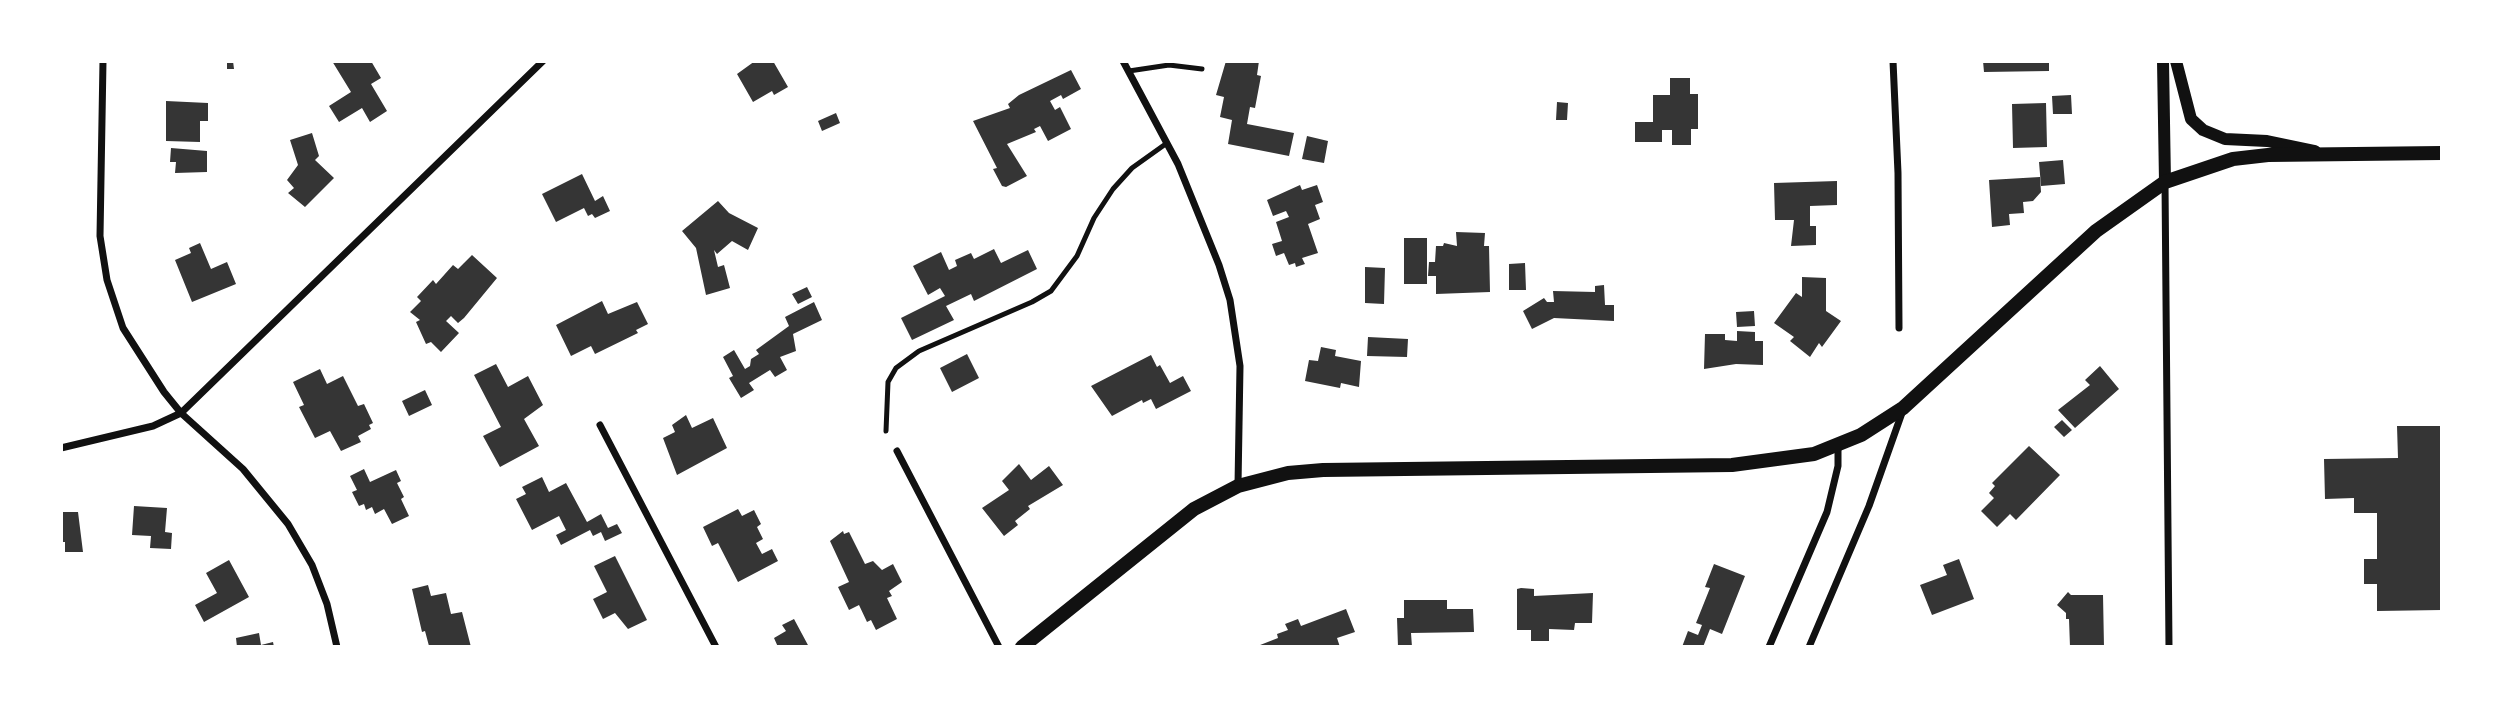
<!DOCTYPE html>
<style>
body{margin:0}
#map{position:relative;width:2503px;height:708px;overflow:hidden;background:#fff;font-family:Lato,sans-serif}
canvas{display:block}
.frame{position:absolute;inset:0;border:63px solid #fff;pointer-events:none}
</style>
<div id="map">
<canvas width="2503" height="708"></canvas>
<div class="frame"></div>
</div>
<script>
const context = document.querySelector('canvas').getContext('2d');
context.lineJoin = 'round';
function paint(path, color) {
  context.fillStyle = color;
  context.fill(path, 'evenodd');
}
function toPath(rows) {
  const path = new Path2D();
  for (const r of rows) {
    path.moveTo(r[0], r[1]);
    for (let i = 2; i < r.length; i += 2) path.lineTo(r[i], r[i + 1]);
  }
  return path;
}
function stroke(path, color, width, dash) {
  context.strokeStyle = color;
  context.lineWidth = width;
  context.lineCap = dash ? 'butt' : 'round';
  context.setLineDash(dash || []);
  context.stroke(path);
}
paint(toPath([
 [227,61,233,61,234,69,227,69],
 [332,61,371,61,381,78,371,84,387,111,370,122,362,108,339,122,329,106,351,92],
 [755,61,773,61,788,87,774,95,772,91,753,102,737,74],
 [1226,61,1259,61,1257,75,1261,76,1255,108,1250,107,1247,124,1294,133,1289,156,1228,144,1232,120,1220,117,1224,97,1216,95],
 [1983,61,2049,61,2049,71,1984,72],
 [1071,70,1081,89,1063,99,1061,95,1050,101,1055,110,1060,107,1071,129,1048,141,1040,126,1034,129,1036,132,1007,144,1027,176,1006,187,1002,186,993,169,997,168,973,121,1010,108,1008,104,1019,95],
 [1670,78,1690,78,1690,94,1698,94,1698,129,1691,129,1691,145,1672,145,1672,130,1662,130,1662,142,1635,142,1635,122,1653,122,1653,95,1670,95],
 [2071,95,2072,114,2053,114,2052,96],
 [166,101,208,103,208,121,200,121,200,142,166,141],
 [1557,102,1568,103,1567,120,1556,120],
 [2046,103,2047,147,2013,148,2012,104],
 [836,113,840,123,822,131,818,121],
 [312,133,319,156,315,160,334,178,305,207,288,193,294,188,287,180,298,165,290,140],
 [1307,136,1328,141,1324,163,1302,159],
 [171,148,207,151,207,172,175,173,176,162,170,162],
 [2063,160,2065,184,2041,186,2039,162],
 [582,174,595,201,603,196,610,211,595,218,592,214,588,216,584,208,556,222,542,194],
 [2040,177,2041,192,2033,201,2023,202,2024,213,2009,214,2010,225,1992,227,1989,180],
 [1837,181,1837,205,1810,206,1810,226,1816,226,1816,245,1791,246,1794,220,1775,220,1774,183],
 [1300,185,1302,190,1317,185,1323,202,1315,205,1320,219,1308,224,1318,253,1302,258,1305,264,1296,267,1295,263,1289,265,1284,253,1276,256,1272,244,1282,241,1276,222,1289,217,1286,211,1273,216,1267,200],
 [718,201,729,213,758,228,748,250,732,241,717,254,714,250,718,267,724,265,730,288,706,295,696,248,682,231],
 [1456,232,1485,233,1484,246,1489,246,1490,292,1436,294,1436,276,1428,276,1429,262,1435,262,1436,246,1443,246,1444,243,1457,246],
 [1404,238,1427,238,1427,284,1404,284],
 [200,243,211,269,227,262,236,284,192,302,175,260,191,253,189,248],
 [994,249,1001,263,1028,250,1037,269,974,301,971,294,946,306,954,320,912,340,901,318,945,296,940,288,928,295,913,266,941,252,949,270,957,266,955,260,971,253,974,259],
 [472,255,497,278,464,318,458,323,451,316,446,321,459,333,441,352,431,342,426,344,416,322,420,320,410,312,421,301,417,297,433,280,436,284,453,265,458,269],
 [1525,263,1526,290,1509,290,1509,264],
 [1365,267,1385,268,1384,304,1365,303],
 [1802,277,1826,278,1826,311,1841,321,1822,347,1819,343,1810,357,1790,341,1794,337,1774,323,1796,293,1802,297],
 [1604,285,1605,305,1614,305,1614,321,1554,318,1532,329,1523,311,1544,298,1547,302,1554,302,1553,291,1595,292,1595,286],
 [807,287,812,297,798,304,792,294],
 [602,301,608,314,637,302,648,324,636,330,638,333,595,354,591,346,571,356,556,325],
 [814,302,822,320,793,334,796,351,780,357,787,370,775,377,770,370,749,383,754,390,741,398,729,378,733,376,723,357,734,350,745,369,750,366,751,359,759,354,756,350,789,326,785,317],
 [1754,311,1755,326,1737,327,1736,312],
 [1737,331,1755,332,1755,341,1763,341,1763,365,1736,364,1704,369,1705,334,1725,334,1725,340,1737,341],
 [1368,337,1408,339,1407,357,1367,356],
 [1321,347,1336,350,1335,356,1361,361,1359,387,1341,383,1340,388,1305,381,1309,360,1318,361],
 [967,354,979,378,952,392,940,368],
 [1151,355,1157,367,1160,365,1170,383,1183,376,1191,391,1156,409,1151,399,1143,403,1142,400,1112,416,1091,386],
 [496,364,508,387,528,376,543,405,524,419,539,446,500,467,483,436,501,427,474,375],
 [2100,366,2119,389,2075,428,2058,410,2090,385,2085,380],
 [320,369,327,384,343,376,358,406,364,404,373,423,369,425,371,429,358,436,361,442,341,451,330,431,315,438,299,407,304,405,293,382],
 [425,390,432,405,409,416,402,401],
 [686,415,692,428,713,418,727,448,677,475,663,438,675,432,672,425],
 [2062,420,2072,430,2064,437,2054,427],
 [2397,426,2442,426,2442,610,2377,611,2377,584,2364,584,2364,559,2377,559,2377,513,2354,513,2354,498,2325,499,2324,459,2398,458],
 [2029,446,2060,475,2016,520,2010,514,1997,527,1981,511,1994,498,1989,493,1995,486,1992,483],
 [1019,464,1031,480,1049,466,1063,485,1028,506,1030,509,1015,521,1018,525,1004,536,982,508,1009,490,1002,481],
 [364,469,370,482,396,470,401,481,397,483,404,497,401,499,409,516,392,524,384,509,375,514,372,507,366,510,364,504,359,506,352,492,357,490,350,476],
 [542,477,549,492,566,483,587,522,601,514,608,528,617,524,622,533,605,541,601,532,593,536,590,530,561,545,556,535,566,530,559,516,532,530,516,499,526,494,522,487],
 [134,506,167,508,165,532,172,533,171,549,150,548,151,536,132,535],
 [738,509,742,516,754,510,761,524,757,527,763,539,756,543,762,554,772,549,778,561,738,582,718,543,712,546,703,527],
 [61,512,78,512,83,552,65,552,65,542,61,542],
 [843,531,844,534,849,532,865,564,873,561,882,570,893,564,902,582,889,591,892,596,887,598,897,619,876,630,871,620,867,622,859,605,849,610,838,587,849,582,830,541],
 [615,556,647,620,628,629,615,613,603,619,593,599,607,592,594,566],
 [1959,559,1974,599,1932,615,1920,585,1947,575,1943,565],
 [229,560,249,597,204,622,195,605,217,593,206,573],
 [1714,564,1745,576,1722,634,1710,629,1703,647,1682,647,1688,631,1698,635,1702,625,1696,623,1710,588,1705,587],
 [428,585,431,596,446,593,451,614,462,612,471,647,429,646,425,631,422,632,412,589],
 [1521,588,1534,589,1534,596,1593,593,1592,623,1575,623,1574,630,1549,629,1549,641,1531,641,1531,630,1517,630,1517,589],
 [2068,592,2071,595,2103,595,2104,647,2070,647,2069,619,2066,619,2066,613,2057,605],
 [1404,600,1447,600,1447,609,1473,609,1474,632,1411,633,1412,647,1398,647,1397,618,1404,618],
 [1346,609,1355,632,1337,638,1340,647,1255,647,1278,638,1277,634,1288,630,1285,624,1298,619,1301,626],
 [794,619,809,647,778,647,774,638,786,631,782,625],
 [259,633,261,645,273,642,274,647,237,647,236,638]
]), '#353535');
stroke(toPath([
 [1129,71,1169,65,1202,69],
 [886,431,888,382,896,368,919,351,1032,302,1051,291,1077,256,1094,218,1113,189,1132,168,1167,143]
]), '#111', 5);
stroke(toPath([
 [103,61,100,236,107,280,123,328,164,392,181,413,243,469,288,524,312,565,327,604,337,647],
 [1123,61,1178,164,1219,265,1230,300,1240,366,1238,485],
 [1893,61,1898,173,1899,328],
 [2165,183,2169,647],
 [600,425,716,647],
 [61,448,153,426,181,413,543,61],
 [897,451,999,647],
 [1769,647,1827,512,1838,466,1838,446],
 [1809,647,1869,506,1903,410]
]), '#111', 7);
stroke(toPath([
 [2163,61,2165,182],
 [2176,61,2191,119,2203,130,2225,139,2267,141,2315,151]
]), '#111', 12);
stroke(toPath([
 [1022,647,1194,509,1238,486,1288,473,1323,470,1732,465,1814,454,1861,435,1903,408,2096,231,2165,182,2233,159,2268,155,2442,153]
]), '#111', 14);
</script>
